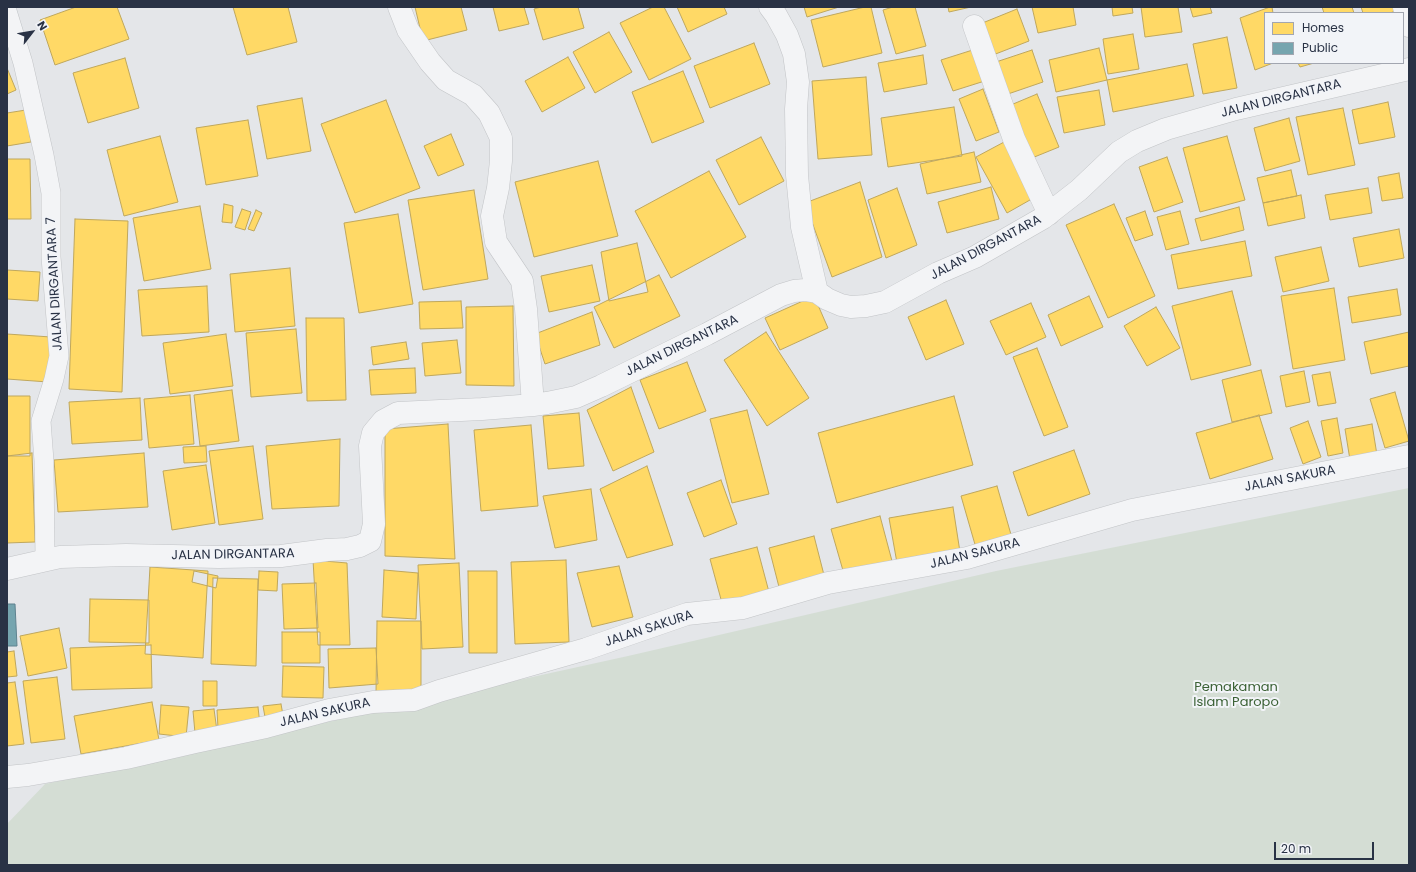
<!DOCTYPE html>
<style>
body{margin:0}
#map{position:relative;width:1416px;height:872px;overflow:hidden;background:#e4e6e9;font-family:Poppins,sans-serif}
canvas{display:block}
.frame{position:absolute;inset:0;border:8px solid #293245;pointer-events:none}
.legend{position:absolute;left:1264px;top:12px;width:140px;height:52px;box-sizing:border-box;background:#f2f4f8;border:1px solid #a2a6b0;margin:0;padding:5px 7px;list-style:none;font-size:12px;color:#293245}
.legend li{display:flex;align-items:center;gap:8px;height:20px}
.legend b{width:20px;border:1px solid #a2a6b0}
.north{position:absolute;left:12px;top:12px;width:40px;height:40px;-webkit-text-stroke:3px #f2f4f8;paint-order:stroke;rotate:59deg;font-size:11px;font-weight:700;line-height:16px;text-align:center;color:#293245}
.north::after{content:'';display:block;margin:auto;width:14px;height:18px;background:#293245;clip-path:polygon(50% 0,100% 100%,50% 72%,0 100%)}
.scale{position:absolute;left:1274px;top:842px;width:100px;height:18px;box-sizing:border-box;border:2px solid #293245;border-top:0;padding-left:5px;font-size:12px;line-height:14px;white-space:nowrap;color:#293245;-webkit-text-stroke:3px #f2f4f8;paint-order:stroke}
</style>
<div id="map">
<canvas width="1416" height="872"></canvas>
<div class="frame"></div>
<ul class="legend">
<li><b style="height:11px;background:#ffd966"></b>Homes</li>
<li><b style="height:11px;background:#76a5af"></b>Public</li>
</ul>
<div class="north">N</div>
<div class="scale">20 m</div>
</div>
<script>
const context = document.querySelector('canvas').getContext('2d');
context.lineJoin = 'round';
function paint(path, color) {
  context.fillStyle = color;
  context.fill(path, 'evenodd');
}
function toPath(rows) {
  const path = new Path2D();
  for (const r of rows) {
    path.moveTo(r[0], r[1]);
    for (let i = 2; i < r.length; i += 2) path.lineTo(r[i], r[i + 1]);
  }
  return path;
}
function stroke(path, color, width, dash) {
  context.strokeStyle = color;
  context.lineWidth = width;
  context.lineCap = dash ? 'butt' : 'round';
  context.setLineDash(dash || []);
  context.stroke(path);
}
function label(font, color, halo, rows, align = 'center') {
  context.font = font + ' Poppins,sans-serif';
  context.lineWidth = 4;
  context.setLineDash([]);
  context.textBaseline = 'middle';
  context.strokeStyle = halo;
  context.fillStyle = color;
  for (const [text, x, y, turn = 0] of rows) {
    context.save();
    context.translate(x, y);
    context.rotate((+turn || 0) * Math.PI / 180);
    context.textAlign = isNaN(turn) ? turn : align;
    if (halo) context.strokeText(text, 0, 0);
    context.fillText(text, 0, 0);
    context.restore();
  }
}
paint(toPath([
 [1409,488,1409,865,7,865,7,824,45,784,628,656,996,571]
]), '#d4ddd4');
const homes = toPath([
 [76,7,117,7,129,39,55,65,40,20,76,7],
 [233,7,288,7,297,42,247,55,233,7],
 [415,7,461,7,467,30,423,41,415,7],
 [493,7,524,7,529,24,499,31,493,7],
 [541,7,578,7,584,28,543,40,534,9,541,7],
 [653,7,664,7,691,59,649,80,620,23,653,7],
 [677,7,724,7,727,14,688,32,677,7],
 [804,7,839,7,807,17,804,7],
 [865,7,871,7,882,53,823,67,811,20,865,7],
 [893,7,915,7,926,46,896,54,883,10,893,7],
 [948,7,971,7,949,12,948,7],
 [1032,7,1073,7,1076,25,1038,33,1032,7],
 [1112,7,1132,7,1133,13,1113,16,1112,7],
 [1141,7,1178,7,1182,32,1145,37,1141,7],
 [1190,7,1210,7,1212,13,1193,17,1190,7],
 [1270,7,1272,7,1273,13,1265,13,1265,63,1273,63,1255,70,1240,18,1270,7],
 [1322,7,1352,7,1354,13,1324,13,1322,7],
 [1361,7,1397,7,1398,10,1390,13,1363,13,1361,7],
 [1017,9,1029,41,993,55,980,24,1017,9],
 [609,32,632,72,595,93,573,52,609,32],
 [1133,34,1139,69,1108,74,1103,39,1133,34],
 [1227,37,1237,88,1203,94,1193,44,1227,37],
 [754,43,770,84,710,108,694,66,754,43],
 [979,48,991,79,953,91,941,60,979,48],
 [1099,48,1107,80,1056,92,1049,60,1099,48],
 [1032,50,1043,82,1005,95,993,63,1032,50],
 [923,55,927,84,884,92,878,63,923,55],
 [568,57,585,88,542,112,525,81,568,57],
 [125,58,139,108,88,123,73,73,125,58],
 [1298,63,1314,63,1300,67,1298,63],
 [1187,64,1194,96,1113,112,1107,80,1187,64],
 [7,68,16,90,7,94,7,68],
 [683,71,704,122,652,143,632,92,683,71],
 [866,77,872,155,818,159,812,81,866,77],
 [983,89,999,132,976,141,959,99,983,89],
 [1099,90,1105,125,1064,133,1057,97,1099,90],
 [1037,94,1059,147,1027,160,1006,107,1037,94],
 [302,98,311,151,267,159,257,106,302,98],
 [386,100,420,188,355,213,321,124,386,100],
 [1388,102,1395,137,1359,144,1352,110,1388,102],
 [954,107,962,156,888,167,881,118,954,107],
 [1343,108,1355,165,1308,175,1296,117,1343,108],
 [26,110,31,142,7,146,7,113,26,110],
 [1289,118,1300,161,1265,171,1254,128,1289,118],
 [248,120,258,176,206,185,196,128,248,120],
 [451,134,464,165,438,176,424,146,451,134],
 [160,136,178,202,124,216,107,150,160,136],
 [1227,136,1245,200,1200,212,1183,148,1227,136],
 [761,137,784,181,739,205,716,160,761,137],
 [1006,141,1037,196,1007,213,976,157,1006,141],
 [974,152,981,182,927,194,920,164,974,152],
 [1167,157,1183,202,1154,212,1139,167,1167,157],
 [7,159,30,159,31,219,7,219,7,159],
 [598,161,618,236,534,257,515,182,598,161],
 [1291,170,1297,196,1263,203,1257,178,1291,170],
 [709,171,746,237,671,278,635,211,709,171],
 [1399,173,1403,198,1382,201,1378,177,1399,173],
 [860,182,882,257,832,277,805,203,860,182],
 [991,187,999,219,947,233,938,202,991,187],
 [897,188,917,245,886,258,868,200,897,188],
 [1368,188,1372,213,1330,220,1325,195,1368,188],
 [474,190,488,279,423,290,408,200,474,190],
 [1301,195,1305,218,1268,226,1263,203,1301,195],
 [224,204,233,206,232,223,222,222,224,204],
 [1114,204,1155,296,1108,318,1066,225,1114,204],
 [200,206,211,269,144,281,133,218,200,206],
 [1239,207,1244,230,1201,241,1195,219,1239,207],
 [242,209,251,212,245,230,235,227,242,209],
 [256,210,262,213,254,231,248,229,256,210],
 [1145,211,1153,235,1135,241,1126,218,1145,211],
 [1180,211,1189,244,1166,250,1157,217,1180,211],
 [398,214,413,304,359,313,344,223,398,214],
 [75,219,128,221,122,392,69,389,75,219],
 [1399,229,1404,258,1359,267,1353,238,1399,229],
 [1245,241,1252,276,1178,289,1171,255,1245,241],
 [637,243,648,292,609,301,601,252,637,243],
 [1321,247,1329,281,1283,292,1275,257,1321,247],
 [592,265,600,301,549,312,541,276,592,265],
 [290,268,295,326,235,332,230,274,290,268],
 [7,270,40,272,38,301,7,299,7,270],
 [659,275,680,316,614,348,594,307,659,275],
 [207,286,209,332,142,336,138,290,207,286],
 [1334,288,1345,360,1293,369,1281,296,1334,288],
 [1397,289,1401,315,1352,323,1348,297,1397,289],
 [1232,291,1251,365,1191,380,1172,306,1232,291],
 [814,296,828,328,780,350,765,318,814,296],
 [1089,296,1103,327,1061,346,1048,315,1089,296],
 [946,300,964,344,926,360,908,317,946,300],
 [461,301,463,328,420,329,419,302,461,301],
 [1031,303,1046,337,1006,355,990,321,1031,303],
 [513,306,514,386,466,385,466,307,513,306],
 [1156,307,1180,348,1147,366,1124,326,1156,307],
 [592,312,600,345,545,364,535,334,592,312],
 [306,318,344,318,346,400,307,401,306,318],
 [296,329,302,393,251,397,246,333,296,329],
 [766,332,809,398,767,426,724,360,766,332],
 [1409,332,1409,366,1371,374,1364,342,1409,332],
 [7,334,51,337,48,382,7,379,7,334],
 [226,334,233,386,170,394,163,343,226,334],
 [457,340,461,373,425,376,422,343,457,340],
 [406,342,409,359,373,365,371,347,406,342],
 [1037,348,1068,427,1044,436,1013,357,1037,348],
 [687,362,706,411,659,429,640,380,687,362],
 [415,368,416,393,371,395,369,370,415,368],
 [1261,370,1272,413,1232,422,1222,380,1261,370],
 [1304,371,1310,402,1286,407,1280,376,1304,371],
 [1330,372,1336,403,1318,406,1312,375,1330,372],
 [631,387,654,452,613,471,587,410,631,387],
 [232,390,239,441,200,446,194,395,232,390],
 [1395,392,1409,441,1385,448,1370,399,1395,392],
 [190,395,194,444,149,448,144,399,190,395],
 [7,396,30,396,30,456,7,456,7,396],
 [954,396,973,465,837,503,818,433,954,396],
 [140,398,142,440,72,444,69,402,140,398],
 [747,410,769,494,732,503,710,419,747,410],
 [579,413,584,466,548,469,543,416,579,413],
 [1259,415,1273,459,1210,479,1196,433,1259,415],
 [1337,418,1343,453,1328,456,1321,421,1337,418],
 [1308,421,1321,457,1303,464,1290,428,1308,421],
 [448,424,455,559,385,556,385,429,448,424],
 [1372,424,1377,455,1350,460,1345,429,1372,424],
 [531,425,538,506,481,511,474,430,531,425],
 [340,439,339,506,272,509,266,446,340,439],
 [206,446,207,462,184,463,183,447,206,446],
 [253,446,263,519,219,525,209,451,253,446],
 [1074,450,1090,494,1028,516,1013,472,1074,450],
 [32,453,35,542,7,543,7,456,32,453],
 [144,453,148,507,58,512,54,460,144,453],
 [206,465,215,523,172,530,163,471,206,465],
 [647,466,673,545,627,558,600,489,647,466],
 [721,480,737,524,704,537,687,493,721,480],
 [997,486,1012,538,976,548,961,496,997,486],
 [591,489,597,540,555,548,543,496,591,489],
 [953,507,960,552,897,563,889,518,953,507],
 [880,516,892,561,844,574,831,529,880,516],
 [814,536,824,575,779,587,769,548,814,536],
 [757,547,769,592,722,603,710,559,757,547],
 [313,560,347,563,350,645,318,645,313,560],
 [566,560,569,642,515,644,511,562,566,560],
 [459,563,463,647,422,649,418,565,459,563],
 [619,566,633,617,592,627,577,573,619,566],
 [150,567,208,571,203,658,145,654,150,567],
 [384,570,418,573,416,619,382,617,384,570],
 [194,571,218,576,216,588,192,582,194,571],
 [259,571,278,572,277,591,258,590,259,571],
 [468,571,497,571,497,653,469,653,468,571],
 [213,578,258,579,256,666,211,664,213,578],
 [316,583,318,628,284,629,282,584,316,583],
 [90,599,149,600,149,643,89,642,90,599],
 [377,621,421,621,421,694,376,693,377,621],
 [59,628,67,668,28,676,20,636,59,628],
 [282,632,320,632,320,663,282,663,282,632],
 [151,645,152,688,72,690,70,648,151,645],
 [376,648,378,684,329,688,328,649,376,648],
 [14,651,17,676,7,677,7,652,14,651],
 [283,666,324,667,323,698,282,697,283,666],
 [57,677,65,739,31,743,23,681,57,677],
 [203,681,217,681,217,706,203,706,203,681],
 [15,682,24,744,7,746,7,683,15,682],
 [152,702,159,740,81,754,74,716,152,702],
 [281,704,283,715,265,717,263,706,281,704],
 [161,705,189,707,186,737,159,734,161,705],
 [258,707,260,725,218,728,217,710,258,707],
 [214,709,217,731,195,733,193,711,214,709]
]);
paint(homes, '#ffd966');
stroke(homes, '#bfa75c', 1);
const public = toPath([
 [7,604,15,604,17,646,7,646,7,604]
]);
paint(public, '#76a5af');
stroke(public, '#5f828f', 1);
const service = toPath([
 [7,11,23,63,44,155,51,193,51,257,59,356,54,379,41,421,44,461,45,560]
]);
const minor = toPath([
 [399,7,408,30,430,62,446,80,473,95,489,113,501,138,501,161,498,188,492,216,496,242,522,281,526,309,533,405],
 [770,7,776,15,787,35,794,54,798,82,796,109,797,175,802,227,817,292],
 [1404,7,1409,26],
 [974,26,1014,139,1049,214],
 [7,569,60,557,126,555,219,557,281,556,327,550,347,549,360,546,370,541,374,524,370,446,373,433,383,421,398,413,482,409,533,405,547,403,576,397,601,386,707,334,781,295,794,291,805,290,817,292,827,299,841,305,851,307,866,306,885,302,938,273,975,257,1043,218,1079,190,1119,152,1137,141,1166,129,1236,109,1409,69],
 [7,777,28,775,126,758,195,742,266,727,329,710,373,702,414,700,439,691,586,649,687,614,743,608,828,583,967,558,1132,510,1409,456]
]);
stroke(service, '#c2c4c7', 20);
stroke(minor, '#c2c4c7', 23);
stroke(service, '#f3f4f6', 19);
stroke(minor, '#f3f4f6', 22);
label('13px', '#293245', '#f2f4f8', [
 ["JALAN DIRGANTARA",1281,99,-14],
 ["JALAN DIRGANTARA",986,248,-28],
 ["JALAN DIRGANTARA 7",55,284,-93],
 ["JALAN DIRGANTARA",682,346,-26],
 ["JALAN SAKURA",1290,479,-11],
 ["JALAN SAKURA",975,554,-14],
 ["JALAN DIRGANTARA",233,555,-1],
 ["JALAN SAKURA",649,629,-18],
 ["JALAN SAKURA",325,713,-13]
]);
label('13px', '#3b6135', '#f2f4f8', [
 ["Pemakaman",1236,688],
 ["Islam Paropo",1236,703]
]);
</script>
